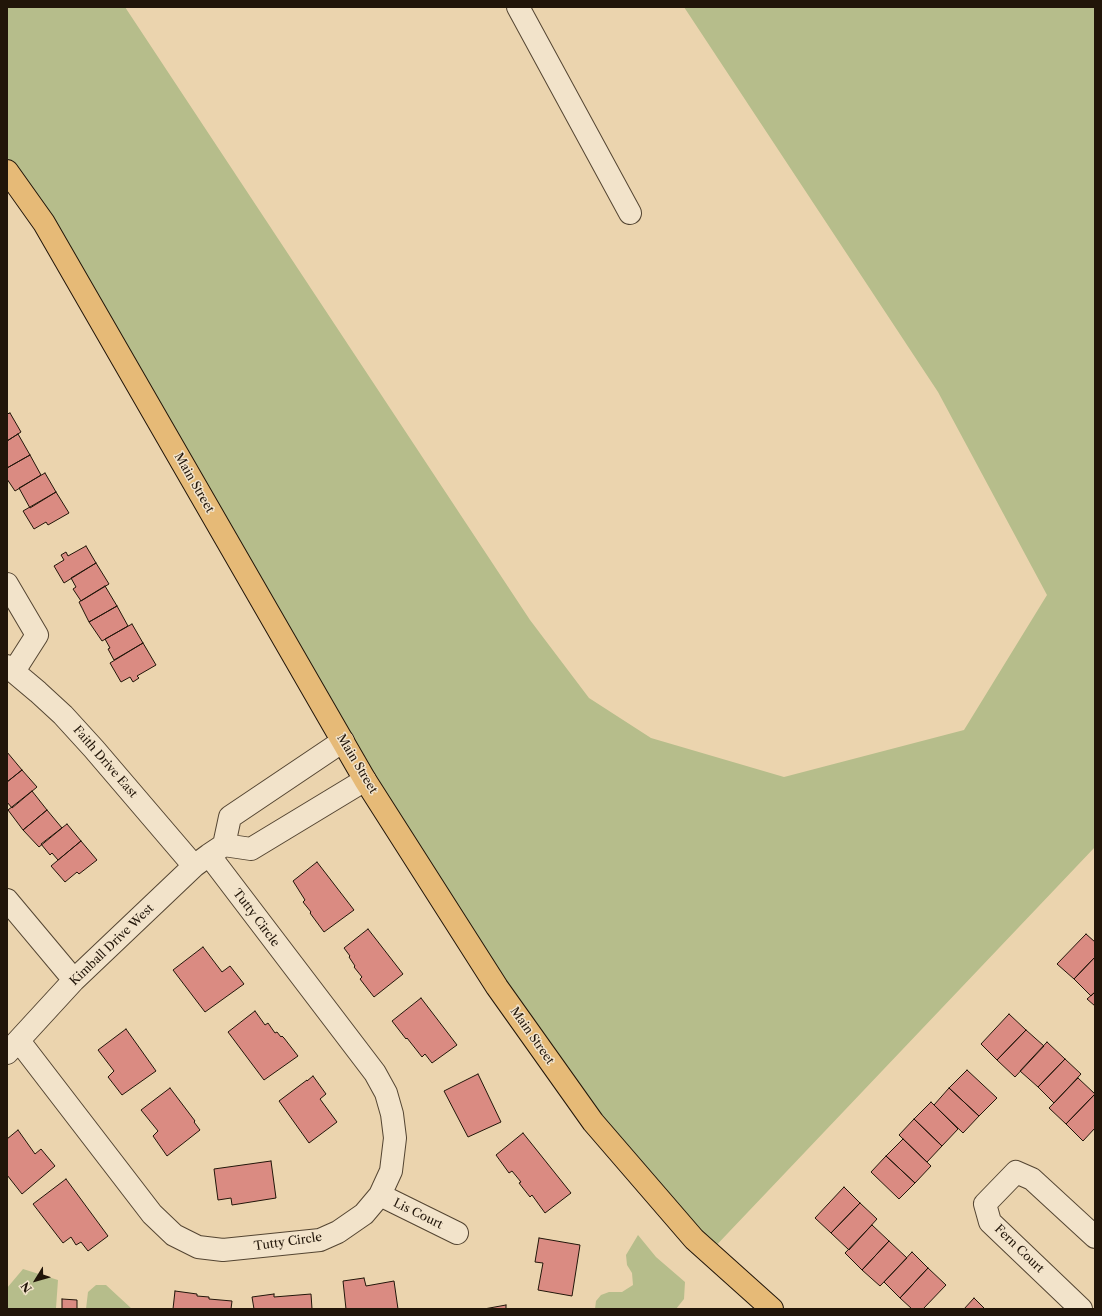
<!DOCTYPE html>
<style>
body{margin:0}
#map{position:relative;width:1102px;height:1316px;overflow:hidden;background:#ebd4ae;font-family:"Libre Caslon Text",serif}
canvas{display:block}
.frame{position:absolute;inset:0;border:8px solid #211509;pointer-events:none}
.north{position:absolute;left:16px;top:1260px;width:40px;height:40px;-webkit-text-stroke:3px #f2e3ca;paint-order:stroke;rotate:233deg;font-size:11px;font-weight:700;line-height:16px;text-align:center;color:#211509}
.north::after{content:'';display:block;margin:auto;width:14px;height:18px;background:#211509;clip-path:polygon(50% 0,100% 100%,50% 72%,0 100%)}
</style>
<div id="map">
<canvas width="1102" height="1316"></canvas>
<div class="frame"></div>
<div class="north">N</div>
</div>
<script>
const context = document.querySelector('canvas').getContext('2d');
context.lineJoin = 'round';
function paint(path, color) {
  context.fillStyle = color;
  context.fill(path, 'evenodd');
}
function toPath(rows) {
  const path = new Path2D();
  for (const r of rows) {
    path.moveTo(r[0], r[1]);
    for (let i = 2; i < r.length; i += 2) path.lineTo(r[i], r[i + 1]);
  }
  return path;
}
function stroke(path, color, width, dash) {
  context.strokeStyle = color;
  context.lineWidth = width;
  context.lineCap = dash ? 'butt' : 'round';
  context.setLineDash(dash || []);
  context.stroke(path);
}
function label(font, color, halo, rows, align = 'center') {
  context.font = font + ' "Libre Caslon Text",serif';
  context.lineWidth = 3;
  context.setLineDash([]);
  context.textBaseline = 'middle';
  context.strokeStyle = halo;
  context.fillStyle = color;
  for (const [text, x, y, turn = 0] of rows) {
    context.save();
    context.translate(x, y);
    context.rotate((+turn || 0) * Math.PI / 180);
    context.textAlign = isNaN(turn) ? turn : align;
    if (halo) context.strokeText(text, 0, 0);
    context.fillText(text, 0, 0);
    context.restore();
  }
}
paint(toPath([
 [7,7,125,7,530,620,589,698,651,738,784,777,964,730,1047,595,938,392,684,7,1095,7,1095,847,709,1253,497,987,7,171],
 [638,1235,656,1257,685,1282,684,1299,676,1309,595,1309,596,1301,601,1295,609,1292,622,1292,633,1285,632,1273,627,1265,626,1255],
 [23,1269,58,1280,56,1308,57,1309,7,1309,7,1288],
 [96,1285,106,1285,132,1309,86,1309,88,1292]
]), '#b6bd8b');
const building = toPath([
 [10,413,21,432,7,441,7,414,10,413],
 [18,434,30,455,7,468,7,441,18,434],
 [30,455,41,475,15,491,7,479,7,468,30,455],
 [45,473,56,492,30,508,19,488,45,473],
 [56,492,69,513,48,525,46,522,34,529,23,511,56,492],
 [86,546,96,563,64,583,54,566,64,560,61,555,66,552,68,556,86,546],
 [96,563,109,584,81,601,73,589,76,587,71,578,96,563],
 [105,586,117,606,89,622,79,602,105,586],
 [117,606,128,626,102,641,89,622,117,606],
 [132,624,143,643,114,660,108,649,110,648,105,639,132,624],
 [143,643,156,665,137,676,139,678,133,682,130,677,121,682,110,663,143,643],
 [7,752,22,770,7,782,7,752],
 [22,770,37,787,12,808,7,802,7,782,22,770],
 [32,791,47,810,23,830,8,810,32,791],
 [47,810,62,828,39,847,23,830,47,810],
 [67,824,81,841,58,860,52,853,50,855,41,844,67,824],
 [81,841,97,860,79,874,77,872,65,882,51,866,81,841],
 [317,862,354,910,324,932,310,913,311,912,303,902,305,900,293,881,317,862],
 [368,929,403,974,374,997,360,979,362,977,354,967,355,966,349,957,350,956,344,948,368,929],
 [1086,934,1095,942,1095,957,1074,979,1057,964,1086,934],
 [203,947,222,972,230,966,244,984,205,1012,173,970,203,947],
 [1095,957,1095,992,1091,996,1074,979,1095,957],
 [1095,992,1095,1006,1087,999,1095,992],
 [421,998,457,1045,432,1063,425,1054,422,1057,407,1038,406,1039,392,1021,421,998],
 [255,1011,265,1025,268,1023,275,1033,277,1032,281,1037,282,1036,284,1038,298,1056,264,1080,228,1032,255,1011],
 [1009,1014,1026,1030,997,1060,981,1044,1009,1014],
 [126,1029,156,1071,122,1095,108,1077,114,1071,98,1050,126,1029],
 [1026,1030,1044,1046,1015,1077,997,1060,1026,1030],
 [1047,1042,1065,1059,1038,1087,1020,1071,1047,1042],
 [1065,1059,1081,1074,1054,1103,1038,1087,1065,1059],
 [967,1070,997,1098,979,1116,949,1088,967,1070],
 [478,1074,501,1122,468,1137,444,1091,478,1074],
 [313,1076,326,1094,320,1099,337,1122,309,1143,279,1101,307,1080,307,1081,313,1076],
 [1078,1078,1095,1094,1066,1124,1049,1108,1078,1078],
 [170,1088,195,1121,194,1122,200,1130,167,1156,153,1136,158,1131,141,1110,170,1088],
 [949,1088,979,1116,963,1133,934,1105,949,1088],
 [1095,1094,1095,1128,1083,1141,1066,1124,1095,1094],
 [931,1102,958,1129,942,1146,914,1119,931,1102],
 [914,1119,942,1146,927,1162,899,1135,914,1119],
 [18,1130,35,1154,41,1149,55,1166,22,1194,7,1175,7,1139,18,1130],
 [523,1133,571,1193,545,1213,532,1195,530,1197,519,1183,521,1182,512,1171,509,1173,496,1155,523,1133],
 [903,1139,931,1166,915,1183,886,1156,903,1139],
 [886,1156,915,1183,899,1199,871,1172,886,1156],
 [271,1161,276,1198,232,1205,231,1198,218,1200,214,1169,271,1161],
 [66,1179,108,1236,88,1251,81,1242,76,1245,71,1237,63,1243,33,1204,66,1179],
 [844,1187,860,1203,831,1233,815,1218,844,1187],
 [860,1203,877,1219,849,1250,831,1233,860,1203],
 [872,1225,889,1241,862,1270,845,1253,872,1225],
 [539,1238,580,1245,572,1296,538,1290,543,1263,535,1262,539,1238],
 [889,1241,907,1258,880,1286,862,1270,889,1241],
 [912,1252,928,1268,900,1298,884,1282,912,1252],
 [928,1268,946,1285,923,1309,912,1309,900,1298,928,1268],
 [364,1278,366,1286,394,1281,398,1309,346,1309,343,1281,364,1278],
 [175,1291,197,1294,197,1296,209,1297,209,1299,232,1301,231,1309,173,1309,175,1291],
 [274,1294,274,1297,311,1294,312,1309,254,1309,252,1297,274,1294],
 [974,1298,985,1309,964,1309,974,1298],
 [62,1299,77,1300,77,1309,62,1309,62,1299],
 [506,1305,506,1309,484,1309,506,1305]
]);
paint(building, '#da8b82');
stroke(building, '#211509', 1);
const minor = toPath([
 [518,7,630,213],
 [7,584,37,635,14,671],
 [7,666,38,692,63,715,94,749,194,866],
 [224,845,230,817,343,741],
 [7,900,74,980],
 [19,1041,152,1214,174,1235,198,1247,223,1250,320,1240,338,1232,364,1214,380,1195,391,1171,395,1138,392,1114,386,1093,375,1073,209,855],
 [7,1053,74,980,194,866,209,855,224,845,251,849,365,780],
 [380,1195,457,1233],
 [1081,1309,990,1222,985,1204,1016,1172,1032,1179,1095,1237]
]);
const major = toPath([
 [7,171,44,223,365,780,497,987,593,1122,694,1239,772,1309]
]);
stroke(minor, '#544532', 24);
stroke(major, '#211509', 24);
stroke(minor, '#f2e3ca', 22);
stroke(major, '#e6ba77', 22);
label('12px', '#211509', '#f2e3ca', [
 ["Main Street",194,483,60],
 ["Faith Drive East",105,762,49],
 ["Main Street",357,764,59],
 ["Tutty Circle",256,918,53],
 ["Kimball Drive West",112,945,-44],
 ["Main Street",532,1036,55],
 ["Lis Court",418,1214,26],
 ["Tutty Circle",288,1242,-8],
 ["Fern Court",1019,1249,44]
]);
</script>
